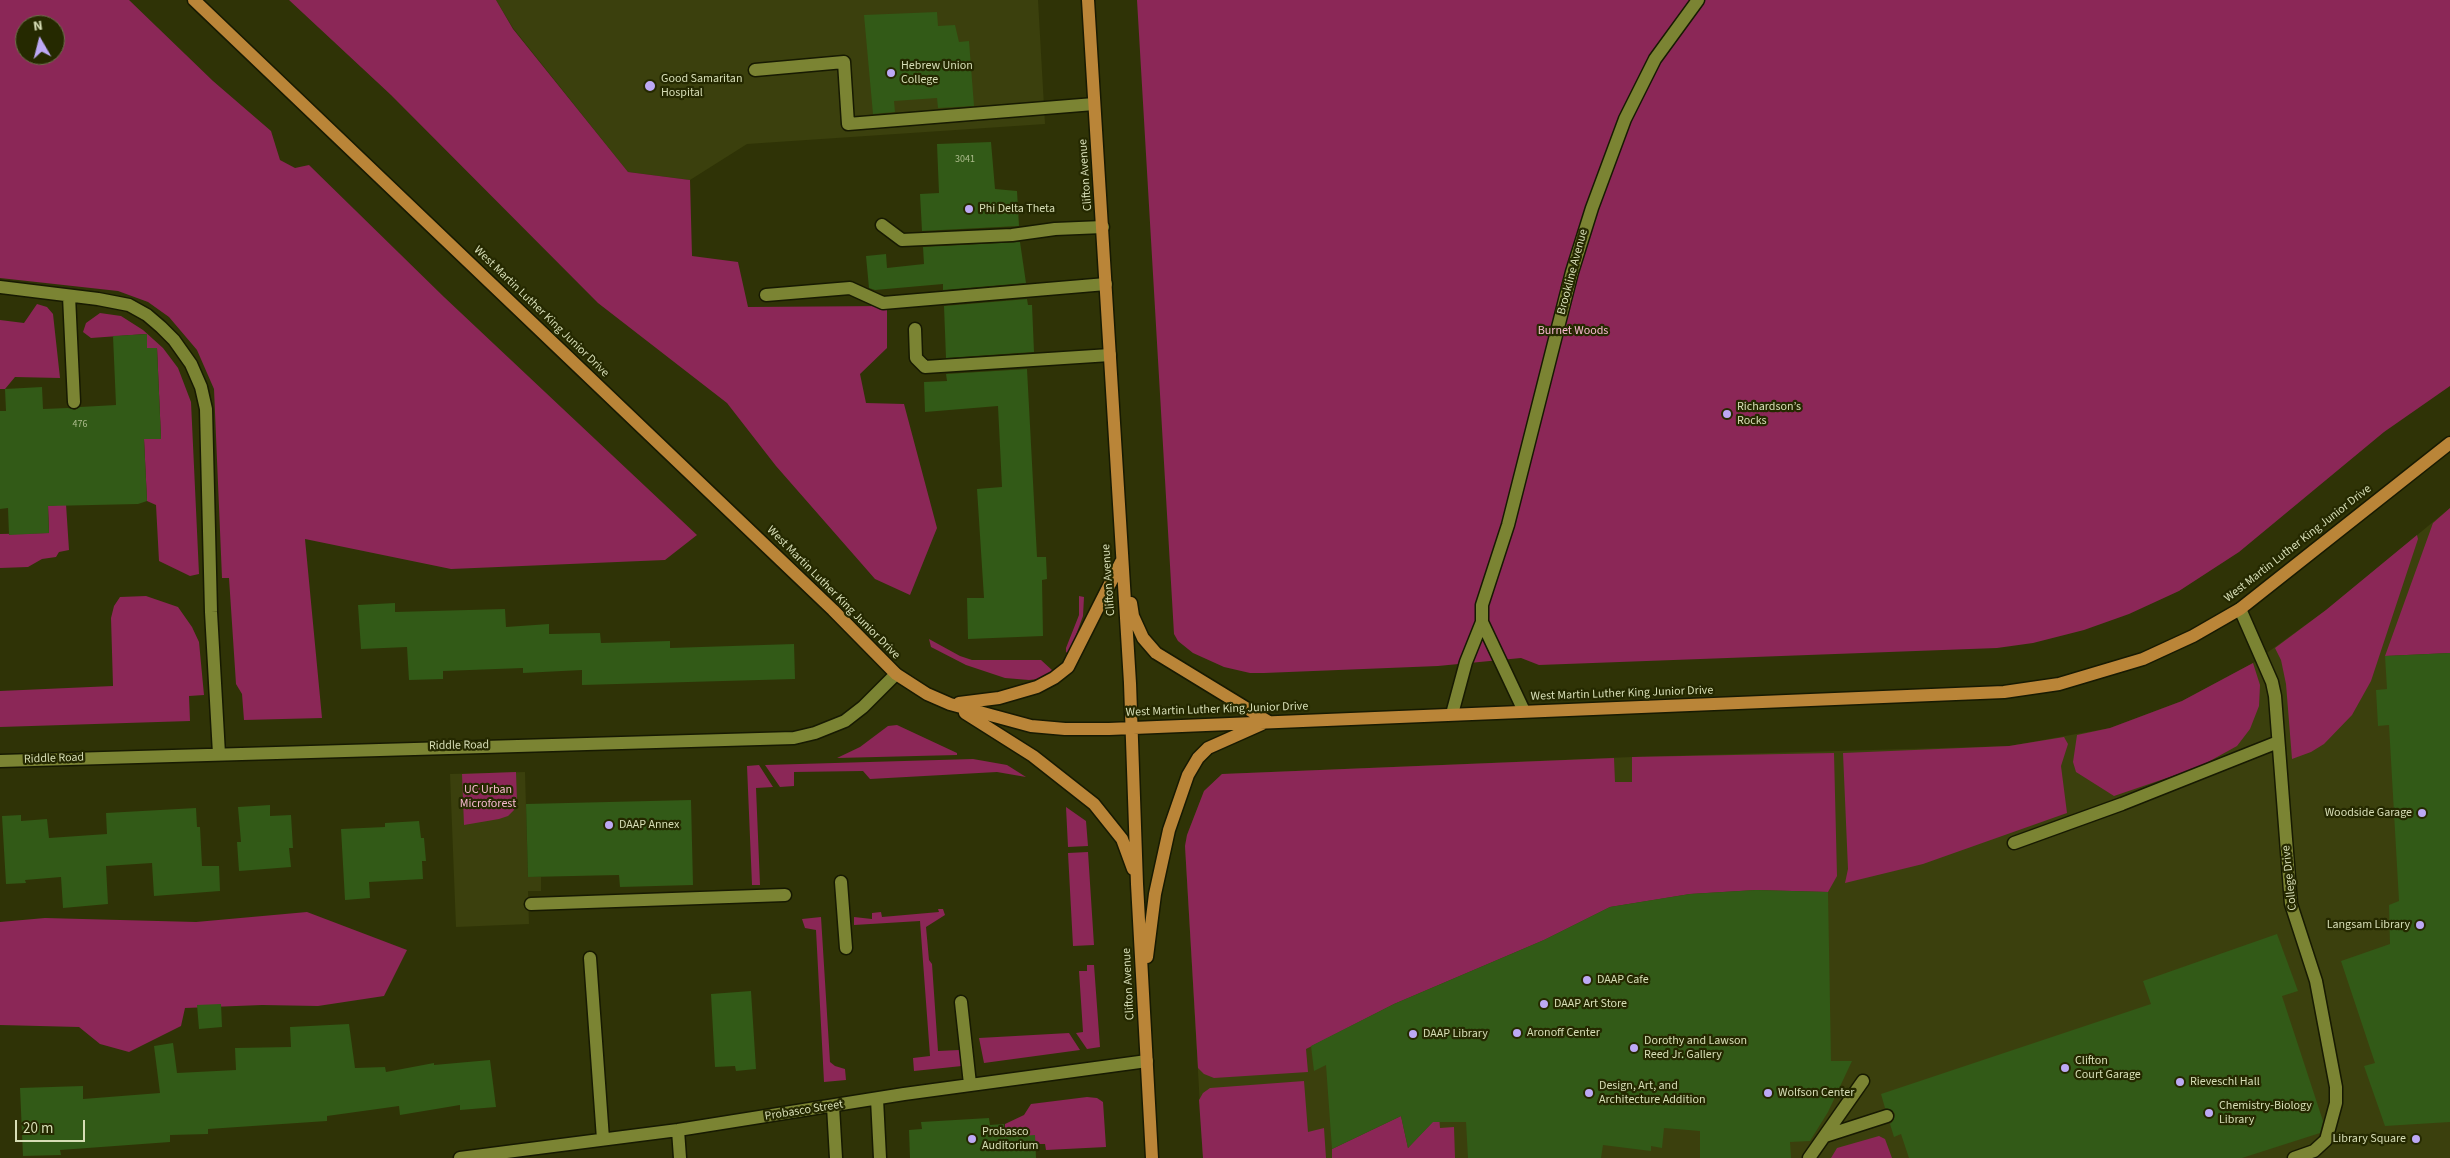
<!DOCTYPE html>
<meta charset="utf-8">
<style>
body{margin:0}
#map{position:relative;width:2450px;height:1158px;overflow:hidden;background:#2f3306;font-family:"Source Sans 3",sans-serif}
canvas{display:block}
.north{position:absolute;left:15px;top:15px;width:50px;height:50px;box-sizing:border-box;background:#252900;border:1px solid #6c7149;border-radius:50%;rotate:352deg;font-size:14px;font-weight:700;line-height:20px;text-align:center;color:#d7deb6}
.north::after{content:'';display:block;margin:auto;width:18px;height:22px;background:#bda9f5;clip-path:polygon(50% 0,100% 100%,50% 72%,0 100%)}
.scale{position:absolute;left:15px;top:1120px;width:70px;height:22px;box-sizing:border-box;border:2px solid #d7deb6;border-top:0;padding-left:6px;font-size:15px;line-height:18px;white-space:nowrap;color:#d7deb6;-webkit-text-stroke:4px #252900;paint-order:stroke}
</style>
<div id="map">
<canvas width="2450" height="1158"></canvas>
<div class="north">N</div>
<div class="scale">20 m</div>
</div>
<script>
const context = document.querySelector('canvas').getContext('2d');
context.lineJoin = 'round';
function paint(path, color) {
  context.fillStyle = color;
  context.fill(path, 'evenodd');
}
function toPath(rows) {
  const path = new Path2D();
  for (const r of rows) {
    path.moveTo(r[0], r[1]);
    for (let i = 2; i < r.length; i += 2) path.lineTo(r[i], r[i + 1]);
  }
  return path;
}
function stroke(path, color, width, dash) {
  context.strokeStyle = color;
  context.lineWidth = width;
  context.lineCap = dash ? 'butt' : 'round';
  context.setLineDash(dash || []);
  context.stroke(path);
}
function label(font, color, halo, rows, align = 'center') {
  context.font = font + ' "Source Sans 3",sans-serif';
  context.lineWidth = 4.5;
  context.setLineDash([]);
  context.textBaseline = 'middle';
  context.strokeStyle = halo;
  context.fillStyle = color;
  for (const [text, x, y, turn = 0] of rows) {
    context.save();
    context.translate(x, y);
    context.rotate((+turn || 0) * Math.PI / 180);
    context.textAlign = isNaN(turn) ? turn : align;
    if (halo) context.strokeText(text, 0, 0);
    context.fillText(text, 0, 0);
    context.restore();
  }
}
paint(toPath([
 [496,0,1038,0,1045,124,747,144,690,180,628,172,513,28],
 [2450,508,2450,1158,1203,1158,1185,846,1187,835,1204,791,1222,774,1632,757,2009,746,2110,728,2182,701,2253,663,2326,610],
 [525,772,528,877,541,877,541,891,528,891,529,924,456,927,450,774]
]), '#3b400d');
paint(toPath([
 [0,0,129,0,213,81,271,131,280,160,295,168,309,165,444,297,697,535,665,560,451,569,305,539,322,718,244,720,242,694,236,684,229,578,222,578,214,389,197,350,169,317,148,302,118,291,0,278],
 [25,25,55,25,55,55,25,55],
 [289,0,496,0,513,29,628,172,690,180,692,256,738,262,748,307,887,306,887,348,860,374,866,403,904,404,937,528,910,595,875,579,776,466,727,403,598,303,391,95],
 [1137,0,2450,0,2450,386,2384,432,2239,552,2179,591,2129,614,2084,630,2033,643,1997,648,1539,665,1521,658,1438,666,1264,673,1250,673,1224,667,1193,653,1178,641,1174,634],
 [37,304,47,307,53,314,60,378,15,377,5,389,0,389,0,320,24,323],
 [100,313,121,316,143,330,163,348,178,368,191,402,199,574,190,576,159,561,156,505,147,501,144,439,161,438,157,348,147,348,146,334,91,338,83,332,86,323],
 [66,504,69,550,59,552,56,557,42,559,28,567,0,568,0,534,49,533,48,506],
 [2450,508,2450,653,2385,656,2433,523],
 [2417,535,2418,539,2371,681,2352,715,2324,744,2311,752,2292,759,2286,684,2281,660,2275,648,2326,610],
 [146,596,178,607,192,627,199,642,204,695,189,696,190,721,0,727,0,691,113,686,111,618,114,606,120,597],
 [1079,596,1084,597,1083,616,1069,654,1066,652,1066,648,1079,615],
 [929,639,960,656,972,660,1041,660,1053,671,1038,679,1029,680,1005,678,966,665,931,647],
 [2253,663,2260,685,2259,706,2250,729,2237,746,2199,767,2114,796,2076,772,2073,762,2077,735,2110,728,2182,701],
 [897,725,957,753,957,755,837,758,860,747,888,726],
 [2064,737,2068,744,2061,766,2067,813,1923,864,1845,883,1848,869,1843,753,2009,746],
 [1834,753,1837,876,1828,892,1756,890,1690,894,1610,907,1544,940,1394,1004,1306,1049,1308,1072,1214,1078,1204,1074,1198,1068,1185,846,1187,835,1204,791,1222,774,1614,758,1615,782,1632,782,1632,757],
 [973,759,1007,765,1026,777,997,772,870,779,863,771,794,772,794,786,780,787,765,765],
 [759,765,773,787,756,788,760,885,752,885,747,766],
 [516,772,517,802,514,810,508,816,499,819,464,825,462,774],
 [1066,807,1086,821,1088,846,1068,847],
 [1088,852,1094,945,1073,946,1068,853],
 [938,909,943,909,945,915,926,927,929,960,932,964,938,1051,959,1050,962,1066,914,1071,913,1058,930,1056,920,921,854,925,854,917,872,919,872,913,881,912,882,917,939,912],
 [307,912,407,950,384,996,318,1006,262,1005,185,1008,181,1026,129,1052,100,1044,79,1027,0,1025,0,922,45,918,196,922],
 [821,917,830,1062,835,1066,845,1069,846,1080,824,1082,816,930,805,928,802,919],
 [1087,965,1094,965,1100,1047,1087,1049,1076,1033,1083,1032,1079,971,1087,971],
 [1069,1033,1080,1050,984,1063,979,1038],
 [1304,1081,1308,1132,1324,1128,1326,1158,1203,1158,1199,1100,1203,1093,1210,1088],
 [1087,1097,1097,1098,1103,1102,1106,1147,1046,1150,1045,1144,1035,1144,1005,1137,1005,1124,1024,1115,1031,1104],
 [1439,1115,1440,1128,1454,1127,1455,1158,1332,1158,1332,1149,1401,1116,1408,1148],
 [1879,1136,1885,1139,1892,1158,1831,1158,1837,1148]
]), '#8b2757');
paint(toPath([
 [937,12,938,26,955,25,959,42,969,41,974,106,938,108,937,98,894,101,895,112,873,114,864,15],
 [991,142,995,189,1017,191,1019,226,922,231,920,194,939,193,937,144],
 [1020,242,1026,283,943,290,943,284,875,290,869,288,866,256,886,254,887,268,924,264,923,247],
 [1027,299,1028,305,1032,305,1034,352,946,358,944,306],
 [147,334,147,348,157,348,161,439,144,439,147,501,138,504,48,506,49,533,9,535,8,508,0,509,0,411,6,411,5,389,42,387,43,409,68,408,75,410,80,407,116,405,113,336],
 [1027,369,1037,557,1046,557,1047,579,1042,580,1043,636,968,639,967,598,984,598,977,489,1002,487,998,406,925,412,924,382,947,381,946,374],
 [395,603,395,612,505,609,506,627,549,624,549,634,600,633,601,643,670,641,670,648,794,644,795,679,582,685,582,670,523,673,523,668,443,671,443,679,409,680,407,647,361,649,358,605],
 [2450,653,2450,1122,2385,1126,2364,1066,2375,1063,2341,961,2390,944,2389,905,2399,901,2389,725,2378,726,2376,690,2387,689,2385,656],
 [691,800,693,885,620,887,619,875,528,877,526,804],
 [270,805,270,816,291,815,293,848,289,848,291,867,239,871,237,842,241,842,238,807],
 [196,808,197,827,200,827,202,866,219,866,220,891,154,896,152,863,106,866,108,904,63,908,61,877,25,880,26,883,6,884,2,816,21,815,21,821,47,819,49,838,107,834,106,813],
 [419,821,421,838,424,838,426,861,422,861,423,879,369,882,370,898,345,900,341,829,385,827,385,823],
 [1756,890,1828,892,1831,1061,1852,1061,1828,1112,1810,1141,1790,1142,1791,1158,1700,1158,1700,1131,1664,1128,1662,1148,1651,1146,1651,1151,1603,1145,1601,1158,1468,1158,1466,1122,1433,1122,1408,1148,1401,1116,1332,1149,1326,1065,1314,1071,1311,1046,1394,1004,1544,940,1610,907,1690,894],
 [2277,934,2298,991,2282,996,2323,1121,2320,1133,2242,1158,1909,1158,1901,1134,1894,1137,1890,1124,1893,1121,1895,1114,1892,1110,1885,1108,1881,1094,2151,1004,2143,981],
 [751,991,756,1069,736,1071,735,1066,715,1067,711,994],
 [221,1004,222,1027,199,1029,197,1005],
 [349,1024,355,1068,385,1067,386,1072,434,1063,434,1065,490,1060,496,1107,460,1110,460,1105,400,1115,399,1106,327,1116,327,1121,208,1129,208,1134,170,1135,170,1142,60,1150,61,1155,23,1156,20,1088,83,1086,83,1099,160,1093,154,1046,173,1043,177,1073,236,1070,235,1048,291,1047,290,1027],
 [989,1118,990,1125,1004,1124,1005,1137,1035,1135,1036,1158,910,1158,909,1130,922,1129,921,1122]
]), '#325a17');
const minor = toPath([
 [755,70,844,62,848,124,1094,104],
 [882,225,902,240,1012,235,1055,229,1103,227],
 [0,287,98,299,129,305,147,315,161,327,174,340,191,364,201,387,206,409,211,612,219,754],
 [766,295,850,288,883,303,1106,284],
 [69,296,74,402],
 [915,329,916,358,925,367,1110,355],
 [2240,609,2272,682,2275,696,2291,904,2316,981,2336,1087,2336,1103,2326,1140,2314,1151,2294,1158],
 [1482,622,1524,711],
 [1452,714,1466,662,1482,622,1482,605,1508,525,1572,272,1592,208,1625,119,1655,59,1698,0],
 [0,761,794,738,815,733,845,721,863,707,896,674],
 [2014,843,2122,804,2278,742],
 [841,882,846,948],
 [531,904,785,895],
 [590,958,603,1139],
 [961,1002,970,1084],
 [877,1099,880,1158],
 [833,1106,836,1158],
 [678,1130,680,1158],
 [1825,1136,1887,1116],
 [460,1158,678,1130,904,1094,1147,1061],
 [1809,1158,1863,1081]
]);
const major = toPath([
 [194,0,833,610,896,674,927,694,950,704,1031,726,1065,729,1109,729,2004,692,2059,684,2143,659,2193,636,2240,609,2450,443],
 [1088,0,1130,683,1137,884,1152,1158],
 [1131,603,1133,616,1143,638,1156,653,1269,722],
 [959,703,999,698,1037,687,1054,678,1068,667,1121,562],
 [965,713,1033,756,1094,804,1122,839,1133,869],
 [1147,957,1155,894,1169,830,1188,775,1198,758,1208,748,1262,724]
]);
stroke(minor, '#171a02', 15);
stroke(major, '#171a02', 15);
stroke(minor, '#7b8433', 12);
stroke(major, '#ba8538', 12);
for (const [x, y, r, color] of [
 [891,73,5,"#bda9f5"],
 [650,86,6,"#bda9f5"],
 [969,209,5,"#bda9f5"],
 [1727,414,5,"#bda9f5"],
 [2422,813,5,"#bda9f5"],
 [609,825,5,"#bda9f5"],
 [2420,925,5,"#bda9f5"],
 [1587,980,5,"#bda9f5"],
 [1544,1004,5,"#bda9f5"],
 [1517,1033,5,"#bda9f5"],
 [1413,1034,5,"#bda9f5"],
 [1634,1048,5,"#bda9f5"],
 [2065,1068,5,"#bda9f5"],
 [2180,1082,5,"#bda9f5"],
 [1589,1093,5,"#bda9f5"],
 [1768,1093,5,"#bda9f5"],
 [2209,1113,5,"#bda9f5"],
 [972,1139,5,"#bda9f5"],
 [2416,1139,5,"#bda9f5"]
]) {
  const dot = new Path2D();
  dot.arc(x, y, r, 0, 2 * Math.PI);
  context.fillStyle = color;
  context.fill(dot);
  stroke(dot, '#252900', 2);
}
label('10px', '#aebd8e', null, [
 ["3041",965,160],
 ["476",80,425]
]);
label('12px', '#d7deb6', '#252900', [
 ["Hebrew Union",901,66],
 ["College",901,80],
 ["Good Samaritan",661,79],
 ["Hospital",661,93],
 ["Phi Delta Theta",979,209],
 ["Richardson’s",1737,407],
 ["Rocks",1737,421],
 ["Woodside Garage",2412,813,"right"],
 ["DAAP Annex",619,825],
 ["Langsam Library",2410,925,"right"],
 ["DAAP Cafe",1597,980],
 ["DAAP Art Store",1554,1004],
 ["Aronoff Center",1527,1033],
 ["DAAP Library",1423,1034],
 ["Dorothy and Lawson",1644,1041],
 ["Reed Jr. Gallery",1644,1055],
 ["Clifton",2075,1061],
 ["Court Garage",2075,1075],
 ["Rieveschl Hall",2190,1082],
 ["Design, Art, and",1599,1086],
 ["Architecture Addition",1599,1100],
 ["Wolfson Center",1778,1093],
 ["Chemistry-Biology",2219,1106],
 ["Library",2219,1120],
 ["Probasco",982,1132],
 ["Auditorium",982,1146],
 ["Library Square",2406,1139,"right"]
], 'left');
label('12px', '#d7deb6', '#252900', [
 ["Clifton Avenue",1086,175,-94],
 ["Brookline Avenue",1573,272,-75],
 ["West Martin Luther King Junior Drive",541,312,44],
 ["West Martin Luther King Junior Drive",2298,544,-38],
 ["Clifton Avenue",1109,580,-94],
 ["West Martin Luther King Junior Drive",833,593,45],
 ["West Martin Luther King Junior Drive",1622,694,-2],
 ["West Martin Luther King Junior Drive",1217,710,-2],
 ["Riddle Road",459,746,-1],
 ["Riddle Road",54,759,-2],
 ["College Drive",2290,878,-96],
 ["Clifton Avenue",1129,984,-93],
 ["Probasco Street",804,1111,-9]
]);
label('12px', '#f7b9cf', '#252900', [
 ["Burnet Woods",1573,331],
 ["UC Urban",488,790],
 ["Microforest",488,804]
]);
</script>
